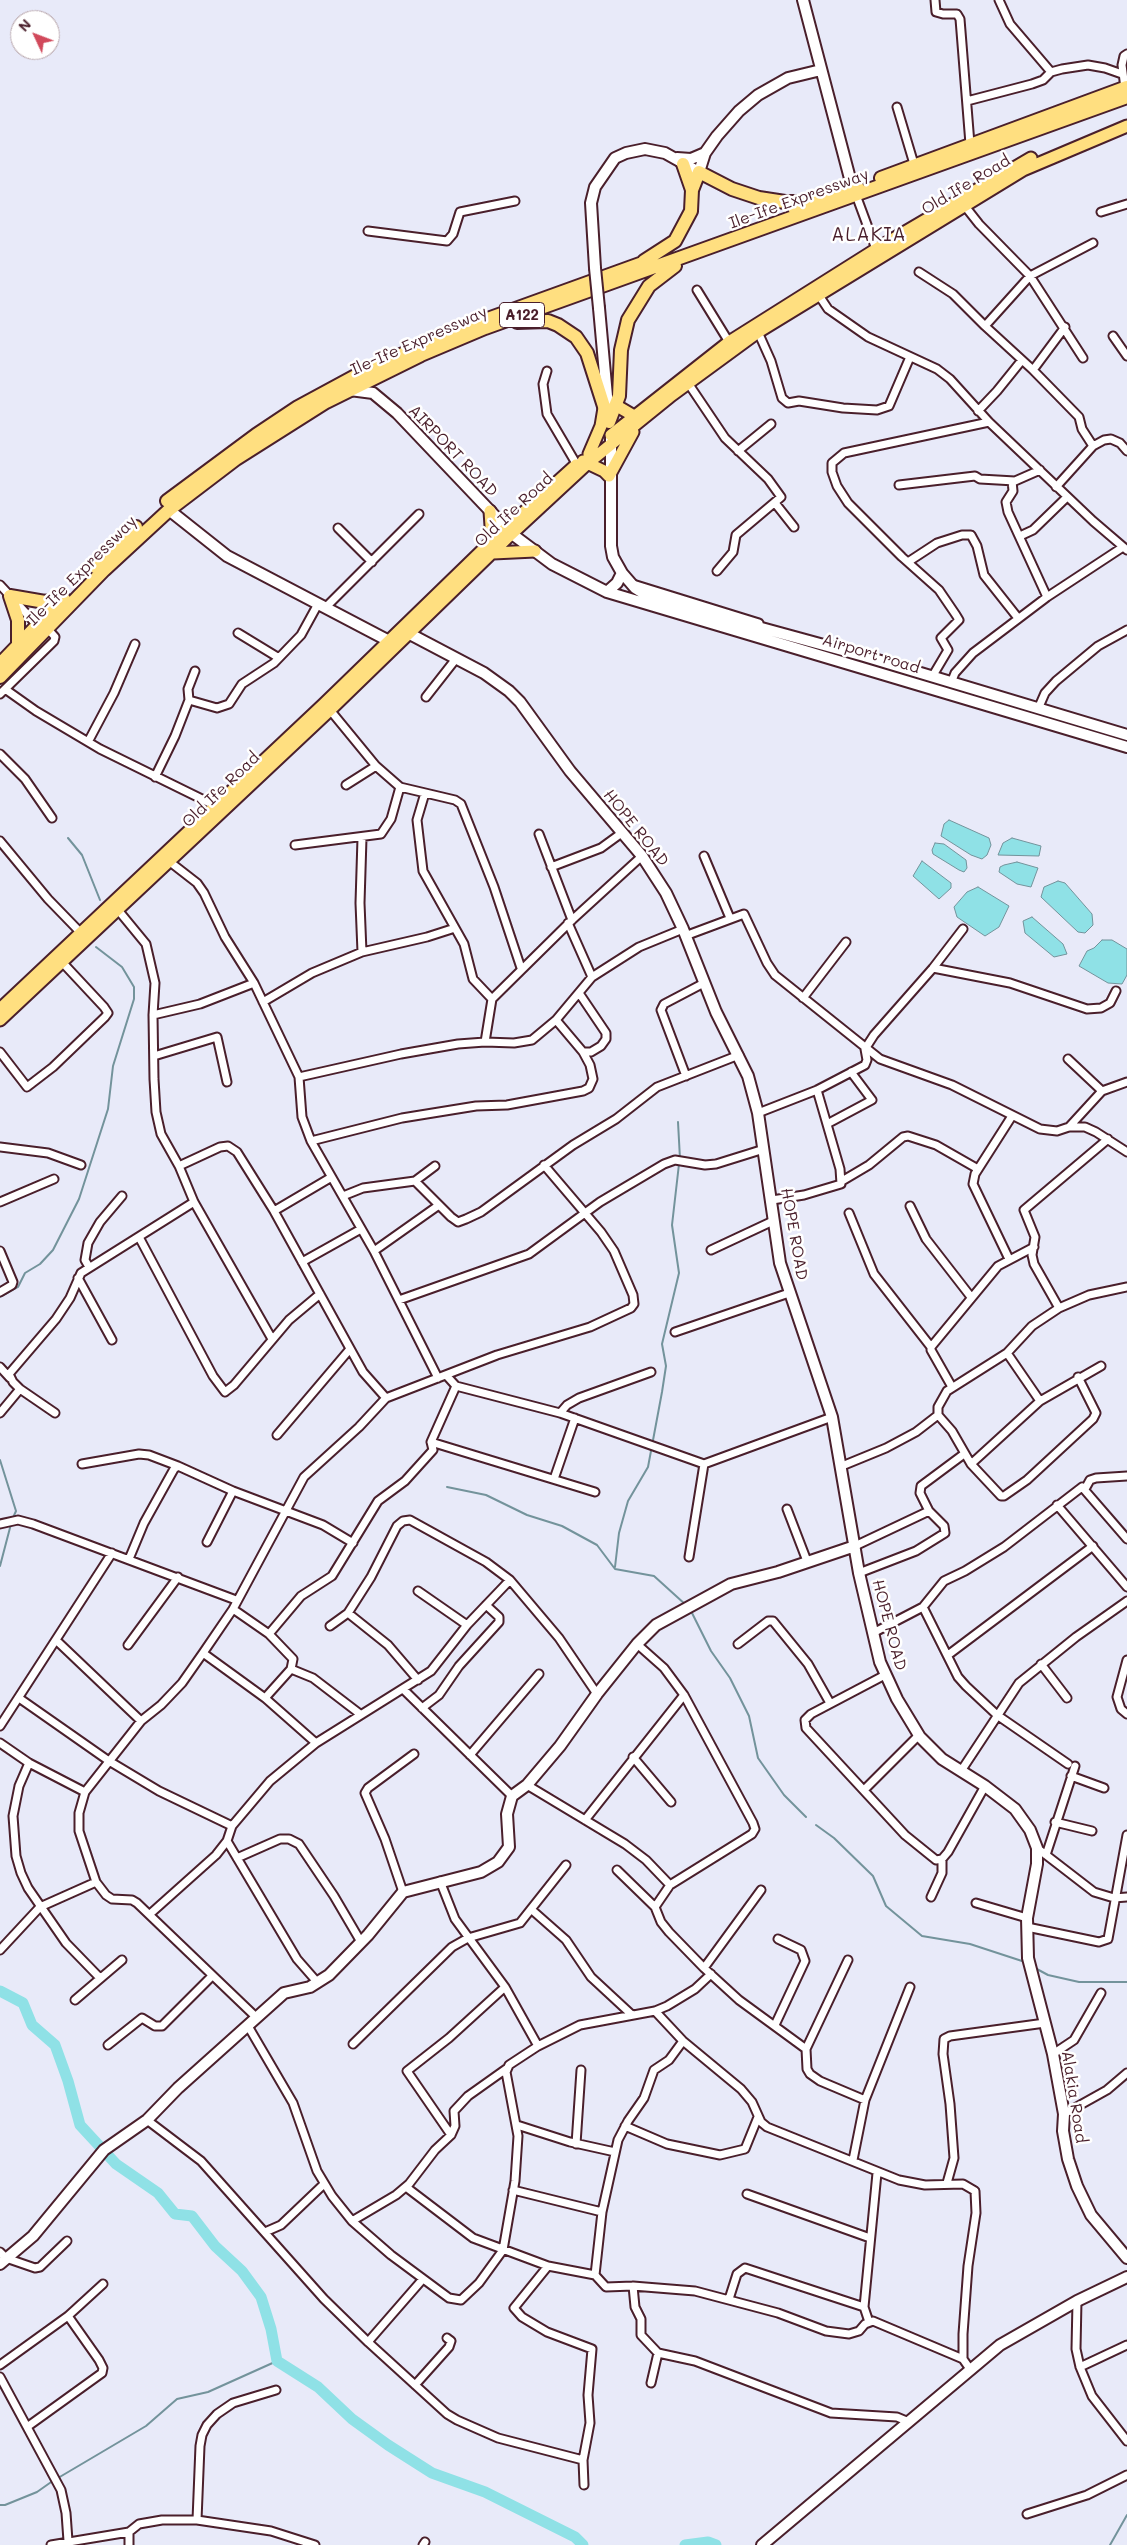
<!DOCTYPE html>
<style>
body{margin:0}
#map{position:relative;width:1127px;height:2545px;overflow:hidden;background:#e8eaf9;font-family:Mali,sans-serif}
canvas{display:block}
.north{position:absolute;left:10px;top:10px;width:50px;height:50px;box-sizing:border-box;background:#fff;border:1px solid #b7a5aa;border-radius:50%;rotate:313deg;font-size:14px;font-weight:700;line-height:20px;text-align:center;color:#4a1f2b}
.north::after{content:'';display:block;margin:auto;width:18px;height:22px;background:#d1495b;clip-path:polygon(50% 0,100% 100%,50% 72%,0 100%)}
</style>
<div id="map">
<canvas width="1127" height="2545"></canvas>
<div class="north">N</div>
</div>
<script>
const context = document.querySelector('canvas').getContext('2d');
context.lineJoin = 'round';
function paint(path, color) {
  context.fillStyle = color;
  context.fill(path, 'evenodd');
}
function toPath(rows) {
  const path = new Path2D();
  for (const r of rows) {
    path.moveTo(r[0], r[1]);
    for (let i = 2; i < r.length; i += 2) path.lineTo(r[i], r[i + 1]);
  }
  return path;
}
function stroke(path, color, width, dash) {
  context.strokeStyle = color;
  context.lineWidth = width;
  context.lineCap = dash ? 'butt' : 'round';
  context.setLineDash(dash || []);
  context.stroke(path);
}
function label(font, color, halo, rows, align = 'center') {
  context.font = font + ' Mali,sans-serif';
  context.lineWidth = 5;
  context.setLineDash([]);
  context.textBaseline = 'middle';
  context.strokeStyle = halo;
  context.fillStyle = color;
  for (const [text, x, y, turn = 0] of rows) {
    context.save();
    context.translate(x, y);
    context.rotate((+turn || 0) * Math.PI / 180);
    context.textAlign = isNaN(turn) ? turn : align;
    if (halo) context.strokeText(text, 0, 0);
    context.fillText(text, 0, 0);
    context.restore();
  }
}
const water = toPath([
 [949,820,989,838,991,845,987,855,982,859,971,855,941,836,944,824,949,820],
 [1012,838,1041,846,1039,856,998,855,1003,843,1012,838],
 [935,843,944,844,966,860,967,868,964,872,959,870,933,854,932,850,935,843],
 [922,861,951,883,951,888,939,899,913,876,922,861],
 [1017,862,1038,868,1031,887,1017,884,999,872,1000,867,1004,865,1017,862],
 [1058,881,1065,883,1092,914,1093,925,1085,933,1078,932,1041,897,1044,887,1058,881],
 [978,887,1009,906,999,927,985,936,957,917,954,907,967,892,978,887],
 [1032,917,1063,944,1067,954,1054,957,1025,933,1023,921,1032,917],
 [1102,940,1112,940,1127,949,1127,975,1122,984,1108,983,1079,966,1087,951,1094,948,1102,940]
]);
paint(water, '#8fe1e6');
stroke(water, '#73939b', 1);
stroke(toPath([
 [68,838,82,855,100,900],
 [678,1122,680,1159],
 [0,1297,18,1287,25,1273,40,1264,53,1250,79,1199,108,1109,113,1066,134,999,134,987,122,967,96,947],
 [6,1379,15,1391],
 [0,1460,16,1511,12,1520],
 [447,1487,486,1495,527,1515,562,1526,597,1545,615,1569,654,1576,686,1605],
 [0,1566,11,1524],
 [615,1567,619,1533,628,1501,648,1467,662,1392,666,1366,662,1344,679,1273,672,1225,679,1164],
 [691,1611,711,1651,730,1678,749,1716,758,1758,784,1795,806,1817],
 [816,1825,834,1838,873,1876,886,1906,922,1936,970,1944,1025,1962],
 [1035,1968,1048,1975,1079,1982,1127,1982],
 [58,2478,146,2426,177,2399,208,2392,277,2361],
 [0,2505,5,2505,37,2492,54,2480],
 [1110,2545,1127,2515]
]), '#73939b', 2);
stroke(toPath([
 [0,1991,23,2003,32,2025,55,2045,68,2081,80,2125,116,2164,158,2193,175,2214,192,2216,215,2246,242,2271,261,2297,271,2329,277,2361,318,2387,352,2419,388,2445,432,2473,485,2492,575,2537,583,2545],
 [685,2545,708,2542,716,2545]
]), '#8fe1e6', 11);
const street = toPath([
 [935,0,936,12,943,14,957,14,960,19,970,144],
 [999,0,1010,24,1051,72],
 [1125,88,1122,65,1124,56,1127,54],
 [967,101,1032,84,1043,80,1051,72,1062,69,1088,65,1105,68,1122,74],
 [897,107,914,164],
 [856,195,876,249],
 [964,205,979,224,1030,276,1083,358],
 [1101,212,1127,204],
 [368,231,447,241,453,234,460,212,515,201],
 [919,272,953,294,985,326,1033,370,1079,417,1082,429,1093,446],
 [697,290,729,342],
 [818,294,828,309,868,337,937,369,950,379,989,422,1093,521,1127,550],
 [985,326,1030,276,1093,243],
 [758,332,771,361,782,398,788,403,799,401,843,408,877,410,889,406,910,357],
 [1113,336,1127,356],
 [1033,370,1065,327],
 [547,371,543,384,547,414,577,465],
 [688,383,725,438,768,479,781,497,736,535,733,552,717,571],
 [978,411,997,391,1022,360],
 [738,451,771,424],
 [1012,481,1013,491,1006,502,1008,512,1047,597],
 [899,485,975,476,980,479,1015,481,1040,470],
 [1056,487,1093,446,1104,440,1111,439,1120,443,1127,451],
 [775,503,794,527],
 [338,528,372,562],
 [1020,536,1033,530,1067,497],
 [908,562,937,543,962,535,971,535,977,546,984,575,1018,618],
 [633,584,759,623],
 [0,585,37,625],
 [326,607,419,514],
 [238,633,279,658],
 [932,677,948,650,941,638,959,620,956,615,939,590,902,557,848,503,837,486,832,472,832,463,844,453,989,422],
 [951,683,955,673,973,653,1047,597,1123,547],
 [5,689,36,711,100,749,216,806],
 [0,694,54,641,55,637,47,628],
 [426,697,455,660],
 [189,700,217,708,229,704,242,684,274,663,301,635,318,604],
 [1038,709,1045,693,1056,681,1098,646,1127,630],
 [330,710,376,766,400,787,455,800,461,804,494,887,521,968],
 [88,742,114,693,135,644],
 [0,754,25,779,52,818],
 [155,777,175,736,189,700,188,689,195,671],
 [346,785,376,766],
 [425,793,417,820,423,871,464,944,473,979,492,999],
 [539,834,572,920],
 [0,841,48,899,81,933],
 [295,845,381,834,391,819,400,787],
 [704,856,730,918],
 [170,862,197,883,204,893,225,937,254,983,299,1077,302,1117,311,1141,374,1251,438,1378],
 [551,867,601,848,623,832],
 [118,910,146,944,155,983,153,1015,154,1079,156,1112,161,1134,179,1166,194,1202,272,1339],
 [568,923,592,977],
 [685,936,744,914,767,963,775,975,880,1059,952,1085,1040,1129,1057,1131,1069,1127,1085,1127,1096,1132,1127,1152],
 [362,952,427,937,455,928],
 [933,968,1010,983,1087,1009,1101,1008,1110,1003,1116,991],
 [579,993,606,1033,606,1039,601,1046,591,1052,583,1052],
 [803,998,846,942],
 [263,1002,312,973,362,952,360,903,362,838],
 [153,1015,200,1004,254,983],
 [485,1042,492,999,572,920,642,856],
 [0,1052,27,1087,53,1067,105,1017,108,1013,104,1007,62,962],
 [154,1056,217,1037,227,1082],
 [1068,1059,1102,1091],
 [686,1076,661,1010,664,1004,704,983],
 [299,1077,401,1054,458,1044,485,1042,514,1043,532,1040,556,1020,592,977,639,947,683,929],
 [758,1113,817,1090,865,1065,867,1060,865,1049,874,1035,933,968,963,929],
 [827,1124,872,1100,851,1072],
 [1069,1127,1102,1091,1127,1082],
 [311,1141,402,1118,476,1106,507,1105,583,1091,589,1088,593,1079,590,1065,583,1052,556,1020],
 [0,1147,48,1153,81,1165],
 [179,1166,220,1147,228,1146,237,1152,274,1211,363,1372,386,1398],
 [415,1181,451,1217,458,1222,466,1219,481,1212,573,1145,616,1119,657,1087,739,1055],
 [842,1181,869,1165,903,1137,908,1136,936,1145,978,1169],
 [343,1196,363,1188,415,1181,435,1166],
 [772,1200,804,1195,841,1184,840,1169,817,1090],
 [0,1202,54,1179],
 [910,1206,926,1239,971,1297],
 [274,1211,330,1178],
 [849,1213,874,1274,931,1347],
 [139,1237,213,1376,225,1392,234,1385,289,1320,320,1294],
 [711,1250,773,1221],
 [0,1251,13,1282,12,1285,0,1292],
 [374,1251,439,1205],
 [1009,1259,973,1184,975,1174,1012,1116],
 [302,1262,361,1229],
 [89,1267,85,1260,88,1243,100,1222,122,1196],
 [78,1278,112,1340],
 [399,1300,529,1254,600,1202,664,1164,675,1160,705,1165,716,1164,764,1149],
 [1059,1308,1034,1264,1032,1255,1035,1237,1024,1210,1108,1139],
 [675,1332,789,1293],
 [1007,1353,1040,1401],
 [0,1367,10,1378],
 [446,1375,456,1386,560,1413,704,1464,832,1417],
 [1078,1377,1096,1413,1093,1419,1027,1480,1004,1496,1001,1496,971,1464,952,1431,938,1415,938,1407,947,1391,1007,1353,1032,1326,1059,1308,1089,1295,1127,1287],
 [952,1387,931,1350,931,1347,998,1266,1034,1247],
 [0,1413,20,1389],
 [55,1413,20,1389,13,1382,9,1374,56,1319,70,1298,81,1273,194,1202],
 [560,1413,567,1405,579,1398,651,1372],
 [277,1435,350,1349],
 [431,1442,595,1492],
 [82,1464,139,1454,149,1455,178,1466],
 [971,1464,1040,1401,1101,1366],
 [842,1466,886,1448,916,1432,938,1415],
 [554,1479,575,1418],
 [1085,1489,1090,1480,1096,1478,1127,1476],
 [1057,1505,1127,1587],
 [787,1509,807,1561],
 [0,1524,18,1520,33,1524,236,1600],
 [207,1542,233,1491],
 [855,1546,929,1511],
 [689,1557,704,1464],
 [129,1559,144,1523,174,1469,178,1466,233,1491,323,1525,353,1543],
 [859,1573,916,1551,945,1533,944,1526,929,1511,920,1493,921,1486,964,1454],
 [418,1591,467,1625],
 [923,1607,944,1581,965,1571,1004,1547,1082,1487,1127,1539],
 [233,1609,269,1634,293,1659,291,1669,265,1698],
 [348,1613,388,1645,418,1680],
 [330,1626,348,1613,371,1577,397,1526,403,1521,410,1520,486,1562,510,1580,559,1638,597,1694],
 [873,1633,923,1607,958,1677,966,1686,997,1715,1068,1764],
 [269,1634,301,1596,332,1576,378,1501,405,1481,433,1450,431,1442,456,1386],
 [57,1641,141,1721],
 [738,1644,768,1621,773,1621,808,1664,830,1703],
 [128,1645,178,1577],
 [203,1653,265,1698,316,1743],
 [948,1655,1093,1546],
 [1127,1660,1117,1697,1121,1709,1127,1714],
 [1041,1664,1067,1698],
 [291,1669,313,1678,360,1714],
 [885,1675,811,1714,805,1720,806,1728,905,1835,936,1860,942,1859,948,1852,985,1786],
 [403,1689,512,1796],
 [19,1698,109,1761,159,1791,232,1826],
 [422,1708,439,1695,459,1666,499,1622,499,1617,486,1605],
 [0,1726,112,1553],
 [0,1743,29,1763,85,1792],
 [470,1755,539,1674],
 [633,1757,671,1802],
 [29,1763,19,1786,13,1816,16,1856,21,1873,28,1888,66,1943,100,1978],
 [961,1771,1019,1683,1076,1637,1127,1601],
 [1071,1776,1104,1788],
 [527,1785,625,1844,646,1860,670,1885,752,1834,755,1829,753,1823,684,1695,664,1668,637,1644],
 [864,1790,919,1735],
 [585,1820,684,1695],
 [1055,1822,1092,1831],
 [227,1841,297,1959,318,1983],
 [1037,1848,1094,1892,1114,1898,1127,1897],
 [1046,1855,1075,1766],
 [237,1858,280,1839,289,1839,299,1844,334,1896,361,1942],
 [617,1870,655,1907,661,1922,669,1932,704,1968,739,2000,806,2049,807,2069,810,2074,820,2081,865,2100],
 [403,1892,385,1839,365,1793,368,1788,414,1754],
 [931,1897,942,1873,942,1859],
 [976,1903,1027,1918],
 [655,1907,670,1885],
 [532,1910,566,1940,591,1977,632,2015],
 [150,1914,216,1855,227,1841,232,1826,270,1781,316,1743,431,1671,467,1625,510,1580],
 [1027,1927,1099,1942,1108,1939,1127,1835],
 [0,1950,40,1907,96,1882],
 [704,1968,761,1890],
 [75,2000,122,1960],
 [655,2011,683,2041,741,2089,752,2102,761,2122,767,2127,899,2180,925,2185,963,2184,975,2191,976,2213,968,2266,963,2334,963,2359],
 [257,2018,137,1903,132,1900,112,1899,106,1895,96,1882,79,1831,79,1813,85,1792,141,1721,161,1705,182,1683,203,1653,233,1609,304,1477,359,1427,386,1398,497,1355,590,1327,631,1308,634,1304,633,1295,614,1251,601,1232,544,1165],
 [775,2025,805,1961,801,1950,778,1939],
 [248,2026,293,2103,317,2171,332,2196,352,2221,391,2255,449,2298,461,2300,479,2283,503,2250,515,2181,518,2136,506,2072,509,2065,538,2046,505,1987,455,1919,440,1881],
 [353,2044,452,1947,468,1938,520,1923,566,1865],
 [108,2045,142,2018,155,2026,162,2026,212,1976],
 [538,2046,580,2025,655,2011,667,2006,695,1989,711,1974],
 [806,2049,848,1960],
 [1053,2054,1074,2040,1101,1993],
 [1064,2114,1107,2090,1127,2073],
 [147,2120,201,2161,324,2299,368,2342,447,2414,457,2420,498,2438,583,2460],
 [517,2125,570,2142,615,2152],
 [625,2126,667,2144,720,2155,745,2149,758,2117],
 [451,2135,407,2071,449,2038,505,1987],
 [576,2144,581,2070],
 [853,2160,865,2100,910,1987],
 [947,2183,954,2158,950,2104,943,2054,944,2039,950,2036,1045,2023],
 [406,2187,473,2238,548,2266,595,2275,606,2287,633,2286,695,2291,778,2313,826,2331,849,2334,859,2331,865,2324,873,2321,963,2359,970,2369],
 [513,2190,602,2212],
 [747,2194,870,2238],
 [352,2221,396,2195,409,2184,435,2150,451,2135,455,2126,454,2111,468,2096,506,2069],
 [265,2232,281,2225,324,2184],
 [0,2252,6,2258,35,2268,40,2267,67,2241],
 [548,2266,514,2308,522,2317,547,2332,592,2349,588,2395,590,2423,583,2460,584,2485],
 [595,2275,602,2212,618,2140,628,2121,644,2098,654,2070,669,2060,683,2041],
 [633,2286,635,2307,641,2319,641,2335,658,2353,695,2361,831,2413,897,2417,909,2422],
 [729,2299,737,2274,745,2268,864,2307],
 [1077,2301,1076,2349,1080,2367,1092,2396,1127,2441],
 [869,2322,864,2307,877,2173],
 [368,2342,422,2280],
 [0,2365,68,2316,103,2284],
 [1080,2367,1127,2345],
 [0,2377,61,2490,66,2513,68,2541],
 [651,2383,658,2353],
 [415,2385,449,2347,451,2341,447,2338],
 [27,2427,102,2373,103,2368,99,2360,68,2316],
 [1027,2514,1087,2495,1127,2475],
 [197,2520,200,2446,202,2435,207,2425,217,2414,233,2403,276,2390],
 [129,2532,129,2545],
 [51,2545,129,2532,139,2524,162,2520,197,2520,271,2531,315,2545],
 [423,2545,425,2542]
]);
const secondary = toPath([
 [803,0,853,190],
 [677,158,691,159,705,153],
 [595,268,591,203,595,187,615,158,626,153,645,149,665,153,699,172,705,153,717,136,739,111,758,95,788,78,821,70],
 [599,308,608,407],
 [350,390,373,393,397,413,512,534,552,564,607,592,1127,747],
 [611,439,611,546,613,557,622,573,635,588,643,593,681,606,864,656,1127,735],
 [169,510,227,556,389,641],
 [607,592,617,583,622,573],
 [408,633,484,673,509,691,520,702,570,771,642,856,666,893,683,929,716,1012,748,1076,758,1113,780,1263,832,1417,859,1573,880,1662,897,1699,920,1737,942,1759,985,1786,1015,1809,1030,1830,1037,1848,1037,1864,1027,1918,1028,1958,1053,2054,1064,2114,1063,2131,1068,2159,1077,2186,1091,2215,1127,2258],
 [0,2264,33,2236,104,2150,147,2120,178,2088,284,1993,310,1987,329,1975,368,1935,403,1892,481,1872,498,1862,509,1847,507,1814,512,1796,527,1785,560,1746,597,1694,637,1644,656,1625,731,1584,778,1572,855,1546],
 [762,2545,1000,2345,1077,2301,1127,2277]
]);
const primary = toPath([
 [617,406,634,416],
 [611,435,729,342,883,245,1031,158],
 [589,454,601,426,604,408],
 [583,461,604,471,609,476,633,432],
 [490,511,492,541],
 [493,553,535,551],
 [0,1009,324,704,492,541,576,465],
 [0,1020,330,710,506,539,588,463,672,395,758,332,1023,170,1127,126]
]);
const highway = toPath([
 [881,178,1127,87],
 [692,190,699,172,732,189,759,198,785,202,806,202],
 [795,210,807,206,815,200,858,188],
 [644,261,675,241,691,211,692,190,683,164],
 [517,322,548,321,558,325,576,337,587,353,609,422],
 [609,422,619,396,621,350,628,320,649,286,675,266],
 [167,501,256,435,298,407,359,374,449,333,651,260],
 [95,567,136,527],
 [10,596,45,602,64,599],
 [10,596,18,620,18,646],
 [0,664,56,606],
 [0,677,104,570,169,510,236,459,326,402,421,355,485,328,1127,97]
]);
stroke(street, '#4a1f2b', 11);
stroke(secondary, '#4a1f2b', 14);
stroke(primary, '#4a1f2b', 15);
stroke(highway, '#4a1f2b', 16);
stroke(street, '#fff', 7);
stroke(secondary, '#fff', 10);
stroke(primary, '#ffdf80', 11);
stroke(highway, '#ffdf80', 12);
const secondaryBridge = toPath([
 [595,268,599,308]
]);
stroke(secondaryBridge, '#4a1f2b', 14, []);
stroke(secondaryBridge, '#fff', 10);
for (const [x, y, w] of [
 [522,315,45]
]) {
  const box = new Path2D();
  box.roundRect(x - w / 2, y - 12.5, w, 25, 4);
  context.fillStyle = '#fff';
  context.fill(box);
  stroke(box, '#4a1f2b', 1);
}
label('bold 15px', '#4a1f2b', null, [
 ["A122",522,315]
]);
label('16px', '#4a1f2b', '#fff', [
 ["Old Ife Road",966,185,-31],
 ["Ile-Ife Expressway",799,199,-20],
 ["Ile-Ife Expressway",419,341,-24],
 ["AIRPORT ROAD",453,451,46],
 ["Old Ife Road",514,510,-43],
 ["Ile-Ife Expressway",82,571,-45],
 ["Airport road",871,654,17],
 ["Old Ife Road",221,790,-44],
 ["HOPE ROAD",636,828,51],
 ["HOPE ROAD",794,1234,80],
 ["HOPE ROAD",889,1625,75],
 ["Alakia Road",1074,2097,81]
]);
context.letterSpacing = '1px';
label('19px', '#4a1f2b', '#fff', [
 ["ALAKIA",869,235]
]);
context.letterSpacing = '0px';
</script>
